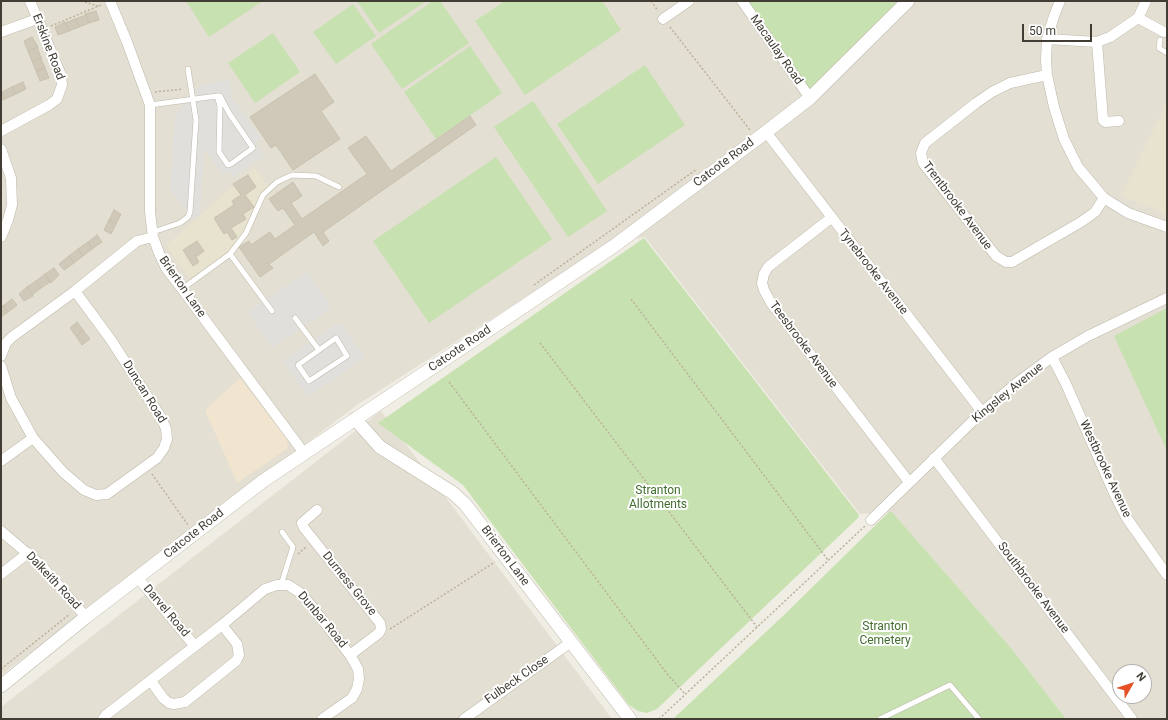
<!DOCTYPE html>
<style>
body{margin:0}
#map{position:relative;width:1168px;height:720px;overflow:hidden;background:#f0ede4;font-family:Roboto,sans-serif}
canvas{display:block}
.frame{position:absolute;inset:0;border:2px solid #413d34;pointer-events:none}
.north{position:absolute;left:1112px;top:664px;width:40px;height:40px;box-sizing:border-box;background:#fff;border:1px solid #b3b1ae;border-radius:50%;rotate:51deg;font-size:11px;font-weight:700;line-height:16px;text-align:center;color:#413d34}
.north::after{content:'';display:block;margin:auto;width:14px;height:18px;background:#e55026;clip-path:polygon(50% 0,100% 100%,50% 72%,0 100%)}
.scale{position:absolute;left:1022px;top:24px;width:70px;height:18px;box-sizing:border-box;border:2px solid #413d34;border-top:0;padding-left:5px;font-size:12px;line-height:14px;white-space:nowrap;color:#413d34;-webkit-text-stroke:3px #fff;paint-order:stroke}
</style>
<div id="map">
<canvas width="1168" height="720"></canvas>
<div class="frame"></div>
<div class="north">N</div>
<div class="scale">50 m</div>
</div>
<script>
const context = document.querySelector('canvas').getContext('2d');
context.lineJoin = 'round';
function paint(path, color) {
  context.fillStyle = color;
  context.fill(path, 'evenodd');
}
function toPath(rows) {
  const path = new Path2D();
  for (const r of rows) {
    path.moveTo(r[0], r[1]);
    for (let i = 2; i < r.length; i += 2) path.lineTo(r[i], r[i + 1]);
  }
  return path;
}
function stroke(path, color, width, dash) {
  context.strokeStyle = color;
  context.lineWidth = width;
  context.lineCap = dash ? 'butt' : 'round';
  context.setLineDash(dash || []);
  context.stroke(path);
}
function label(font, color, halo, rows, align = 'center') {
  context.font = font + ' Roboto,sans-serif';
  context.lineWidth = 4;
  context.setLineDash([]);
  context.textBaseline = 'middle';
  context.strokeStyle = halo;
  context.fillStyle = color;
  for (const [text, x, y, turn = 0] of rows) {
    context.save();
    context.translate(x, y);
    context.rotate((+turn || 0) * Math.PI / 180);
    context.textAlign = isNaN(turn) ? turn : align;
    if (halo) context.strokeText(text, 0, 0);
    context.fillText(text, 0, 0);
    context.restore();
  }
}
paint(toPath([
 [1,1,1167,1,1167,719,1066,719,1011,648,892,512,860,514,645,237,611,242,357,405,1,675],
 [1120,672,1144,672,1144,696,1120,696],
 [381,411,612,719,1,719,1,707]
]), '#e3dfd2');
paint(toPath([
 [240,378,287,439,288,448,237,483,205,410]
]), '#f1e5d0');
paint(toPath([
 [1167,102,1167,214,1121,196],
 [254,168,269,186,259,196,244,230,228,252,189,279,166,245]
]), '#e8e3cf');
paint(toPath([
 [186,1,263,1,209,37],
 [357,1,424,1,425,2,379,33],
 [433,1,440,1,469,43,402,89,371,44],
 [505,1,602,1,621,30,525,95,475,21],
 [742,1,908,1,810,98],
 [353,4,376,36,336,64,313,32],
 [273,33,300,72,255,103,228,63],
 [470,46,502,93,436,139,404,92],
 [645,65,685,125,598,184,557,124],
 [533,101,607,211,568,237,494,127],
 [496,157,552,239,429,323,373,241],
 [644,238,859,515,858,518,657,709,647,713,638,711,629,705,463,485,378,423],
 [1167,308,1167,451,1114,336],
 [889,512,892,512,1011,648,1066,719,673,719,784,615]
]), '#c7e1b0');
paint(toPath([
 [229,80,232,97,262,139,256,143,264,156,233,177,229,171,222,175,208,153,204,152,200,215,194,220,170,190,175,116,201,84,206,84],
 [307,272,332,308,272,348,248,312],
 [340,322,365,358,308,397,283,361]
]), '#e1dfdc');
const building = toPath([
 [96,11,99,20,89,23,85,14,96,11],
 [86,15,89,23,79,27,75,19,86,15],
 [75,19,79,27,69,31,65,23,75,19],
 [65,22,69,31,58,35,55,27,65,22],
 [32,37,38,47,28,51,24,41,32,37],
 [37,47,41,58,32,61,28,51,37,47],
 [41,58,45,68,36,71,32,61,41,58],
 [45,68,49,78,40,81,36,71,45,68],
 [315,74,334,102,321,111,340,139,293,170,276,145,271,148,250,117,315,74],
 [23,82,26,89,16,94,12,87,23,82],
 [12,87,16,94,5,99,2,92,12,87],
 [1,92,5,99,1,101,1,92],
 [470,116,476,125,323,232,329,241,323,246,314,232,269,264,273,268,260,277,239,247,249,241,251,245,270,232,275,239,295,225,283,208,278,211,269,199,293,182,302,196,291,203,302,219,367,174,348,148,366,136,391,171,470,116],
 [248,175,256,187,245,195,254,207,243,214,246,219,231,228,237,237,232,240,227,232,224,234,214,218,234,205,232,201,241,195,233,184,248,175],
 [114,210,121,214,116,224,109,220,114,210],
 [109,220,116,224,111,234,104,230,109,220],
 [97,235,102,242,92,249,88,242,97,235],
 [197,241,204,251,196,257,199,262,193,266,183,250,197,241],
 [88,242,92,249,83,256,78,249,88,242],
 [78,249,83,256,74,263,69,256,78,249],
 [69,256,74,263,64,270,59,264,69,256],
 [54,268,59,275,51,283,45,274,54,268],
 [45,274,50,282,41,288,36,281,45,274],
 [36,281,41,288,32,295,27,287,36,281],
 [27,287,33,296,24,301,19,294,27,287],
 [12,299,17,305,8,312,3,306,12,299],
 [3,306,8,312,1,317,1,307,3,306],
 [77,322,83,330,76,336,70,328,77,322],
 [83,330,90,339,82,345,76,336,83,330]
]);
paint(building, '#d0c9ba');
stroke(building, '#cac1ae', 1);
const service = toPath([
 [1160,40,1159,48,1167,53],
 [150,105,217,96,220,96,229,113,253,148,231,164,228,165,219,152,220,106,217,96],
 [153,232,180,223,188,217,190,212,196,120,188,69],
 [230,254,246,233,263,195,277,182,292,175,316,176,339,187],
 [182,289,230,254,272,311],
 [295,318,319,350],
 [336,338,347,356,309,381,298,365,336,338],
 [281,585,293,547,282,532],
 [880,719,950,685,979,719]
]);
const minor = toPath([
 [110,1,127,42,150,105,150,212,153,237,159,253,166,268,182,289,304,453],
 [742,1,810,98],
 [1060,1,1054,16,1047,39,1046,60,1047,75,1054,107,1064,139,1078,167,1104,198,1128,213,1167,227],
 [1138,18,1164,32],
 [663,19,689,1],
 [1,32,37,19],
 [1047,39,1097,42,1110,37,1138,18,1146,1],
 [1097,42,1103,120,1105,122,1119,121],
 [1047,75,1010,83,992,92,976,103,925,143,921,153,923,163,996,256,1006,262,1012,262,1081,222,1095,212,1104,198],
 [1,131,49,105,57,99,62,85,61,75,30,1],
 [766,132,982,412],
 [1,149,11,178,12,205,8,220,1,237],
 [831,218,768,267,764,274,762,283,764,290,771,303,909,482],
 [1,356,6,343,12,337,75,291,137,241,153,237],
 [1052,357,1066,384,1114,493,1126,517,1167,575],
 [1,366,11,398,33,438,63,472,84,490,96,495,107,494,157,458,164,448,167,439,166,429,162,419,111,340,75,291],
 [934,458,1132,719],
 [1,461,33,438],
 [317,510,302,523,304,528,380,623,381,629,379,633,350,655],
 [871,520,982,412,1018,382,1052,357,1088,336,1167,298],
 [1,531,41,565,86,617],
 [1,574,28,553],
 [138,578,194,645],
 [151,681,163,698,169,703,174,704,185,702,236,661,239,655,237,644,222,625],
 [103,719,106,715,222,625,265,589,277,585,288,585,302,594,350,655,358,669,359,679,357,689,352,698,322,719],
 [464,719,571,642]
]);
const tertiary = toPath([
 [355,419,380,447,453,493,465,504,630,719],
 [1,686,86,617,263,481,614,246,766,132,810,98,908,1]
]);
stroke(service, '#bdb8aa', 6);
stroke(minor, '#bdb8aa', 11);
stroke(tertiary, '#bdb8aa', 14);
stroke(toPath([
 [81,1,98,6],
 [651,1,658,11],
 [51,26,101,5],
 [670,27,750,130],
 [155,92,183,89],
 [534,285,697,169],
 [631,299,828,560],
 [540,343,757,627],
 [449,382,668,675,685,694],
 [152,474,188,525],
 [298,554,306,547],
 [390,629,495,562],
 [1,669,70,614],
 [659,719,865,526]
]), '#bbb19a', 1.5, [2, 2]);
stroke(service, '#fff', 5);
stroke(minor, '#fff', 10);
stroke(tertiary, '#fff', 13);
label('12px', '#413d34', '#fff', [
 ["Erskine Road",48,47,69],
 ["Macaulay Road",776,50,55],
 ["Catcote Road",724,163,-37],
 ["Trentbrooke Avenue",957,206,53],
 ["Tynebrooke Avenue",873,272,52],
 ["Brierton Lane",182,287,55],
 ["Teesbrooke Avenue",803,345,53],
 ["Catcote Road",460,349,-34],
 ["Duncan Road",144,392,58],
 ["Kingsley Avenue",1008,393,-39],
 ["Westbrooke Avenue",1105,469,65],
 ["Catcote Road",194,534,-38],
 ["Brierton Lane",505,556,53],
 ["Dalkeith Road",53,581,47],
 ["Durness Grove",349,584,51],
 ["Southbrooke Avenue",1033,588,53],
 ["Darvel Road",166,611,50],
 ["Dunbar Road",322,620,50],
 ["Fulbeck Close",517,680,-35]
]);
label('12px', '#416d2e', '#fff', [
 ["Stranton",658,491],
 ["Allotments",658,505],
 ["Stranton",885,627],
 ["Cemetery",885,641]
]);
</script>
